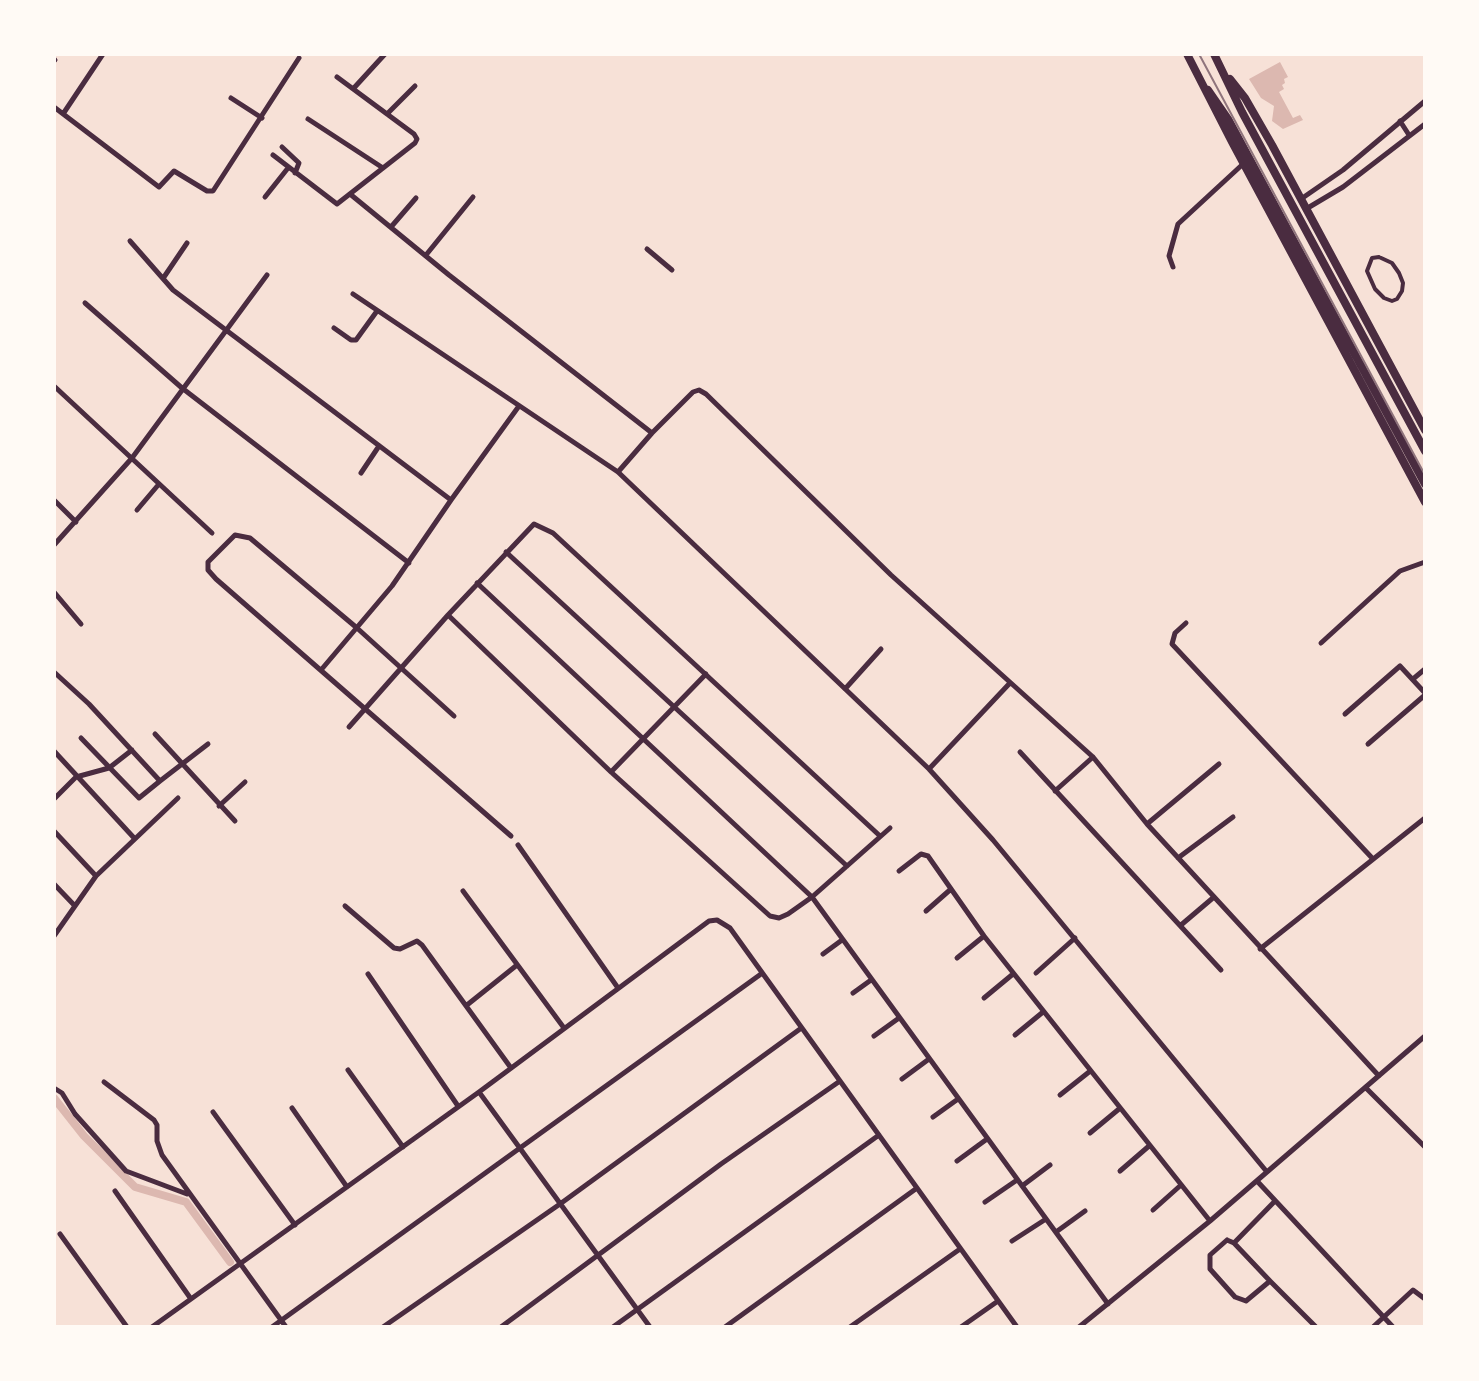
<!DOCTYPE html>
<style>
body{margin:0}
#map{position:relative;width:1479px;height:1381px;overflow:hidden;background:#f7e1d7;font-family:Poppins,sans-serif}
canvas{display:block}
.frame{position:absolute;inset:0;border:56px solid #fffaf5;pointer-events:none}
</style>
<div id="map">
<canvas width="1479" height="1381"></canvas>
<div class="frame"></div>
</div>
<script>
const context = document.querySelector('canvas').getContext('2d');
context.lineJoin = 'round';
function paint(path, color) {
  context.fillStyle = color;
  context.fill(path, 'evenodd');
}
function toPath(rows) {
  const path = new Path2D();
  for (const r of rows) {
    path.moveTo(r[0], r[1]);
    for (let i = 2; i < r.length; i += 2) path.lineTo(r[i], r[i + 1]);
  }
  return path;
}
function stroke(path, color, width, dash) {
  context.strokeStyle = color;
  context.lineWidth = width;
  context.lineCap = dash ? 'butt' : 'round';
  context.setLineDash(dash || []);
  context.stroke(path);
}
paint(toPath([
 [1280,62,1288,77,1284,79,1285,83,1282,85,1284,89,1279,92,1293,118,1300,115,1303,120,1283,129,1272,121,1274,106,1261,98,1249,79]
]), '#dcb8b0');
stroke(toPath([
 [54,1098,84,1136,135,1187,186,1202,230,1262]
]), '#dcb8b0', 8);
stroke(toPath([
 [1379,257,1392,263,1399,273,1403,283,1402,291,1397,299,1392,301,1384,298,1375,289,1367,271,1372,258,1379,257]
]), '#4a2c40', 4);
stroke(toPath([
 [54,59,55,60],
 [353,89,385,54],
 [231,98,262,118],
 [54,107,159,187,174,171,207,191,213,191,299,58],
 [63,114,103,54],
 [387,114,415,86],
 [308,119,383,168],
 [1400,121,1409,135],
 [282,147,299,163,295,173],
 [273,155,337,204,415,143,417,139,414,134,337,77],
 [350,194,449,275,652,433],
 [265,197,288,168],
 [1301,199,1343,170,1425,101],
 [1306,209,1343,187,1425,124],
 [391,227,416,198],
 [130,241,173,290,451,500],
 [647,249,672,270],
 [426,255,473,197],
 [1173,267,1169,256,1178,224,1243,164],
 [164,277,187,243],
 [353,294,618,472,929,769,993,840,1267,1172],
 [85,303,182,388,409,563],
 [334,328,351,340,356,340,377,311],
 [54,386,212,533],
 [618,472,652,433,693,392,699,390,706,394,891,575,1093,757,1147,824,1379,1076],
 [361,473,379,446],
 [54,500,76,522],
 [137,510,159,484],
 [54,545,132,458,267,275],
 [506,552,847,866],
 [477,583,812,897,1108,1304],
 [54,592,81,624],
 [448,615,611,772,770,916,779,918,788,914,812,897,890,828],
 [1186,623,1175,633,1172,644,1373,859],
 [1321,643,1400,571,1425,562],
 [321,670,392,586,451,500,519,406],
 [54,672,89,704,160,781,208,744],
 [1413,679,1425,669],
 [845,689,881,649],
 [1345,714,1400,666,1425,693],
 [454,716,357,628,250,538,235,535,208,562,208,570,216,579,511,836],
 [349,727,448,615,534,524,553,533,880,836],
 [155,734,235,821],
 [81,738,139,798,160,781],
 [1368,744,1425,695],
 [54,751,135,839],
 [1020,752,1221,970],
 [929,769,1009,684],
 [611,772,706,674],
 [1055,791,1093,757],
 [54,799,76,777,109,768,132,750],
 [219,806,245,782],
 [1147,824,1219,764],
 [54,831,96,876],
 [518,845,618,988],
 [1178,858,1233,817],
 [899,871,921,854,928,856,984,936,1210,1221],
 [54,884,75,906],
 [463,891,564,1028],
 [345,906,394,948,400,949,417,941,422,945,511,1068],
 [926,911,951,889],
 [1181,925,1214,897],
 [54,936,96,876,178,798],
 [1260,949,1425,818],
 [823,954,842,940],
 [957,958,984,936],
 [1036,973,1075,938],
 [368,974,458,1106],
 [853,993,871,980],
 [984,998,1013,974],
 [467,1005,517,965],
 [1015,1035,1043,1012],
 [874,1036,899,1018],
 [348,1070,403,1147],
 [902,1079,929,1059],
 [104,1082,154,1120,157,1125,157,1141,162,1155,286,1327],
 [54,1088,62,1093,75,1114,126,1171,187,1194],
 [1366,1088,1425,1147],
 [479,1092,650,1327],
 [1060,1095,1089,1072],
 [292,1108,347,1187],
 [213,1112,295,1225],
 [933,1117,958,1099],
 [1090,1133,1119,1109],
 [957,1161,987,1139],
 [1120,1171,1149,1146],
 [1257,1181,1393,1327],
 [1022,1186,1050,1165],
 [115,1191,191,1299],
 [985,1202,1017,1180],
 [1153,1210,1181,1185],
 [1056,1232,1085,1211],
 [60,1234,127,1327],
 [1227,1240,1234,1243,1270,1281,1246,1301,1235,1297,1210,1269,1210,1255,1227,1240],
 [1012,1241,1046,1219],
 [1234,1243,1275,1201],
 [1270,1281,1316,1327],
 [152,1327,479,1092,709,921,717,920,730,928,1017,1327],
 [272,1327,761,974],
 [383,1327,560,1204,800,1029],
 [501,1327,721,1164,840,1081],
 [613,1327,879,1135],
 [725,1327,917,1188],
 [850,1327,960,1249],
 [961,1327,998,1301],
 [1079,1327,1210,1221,1425,1036],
 [1373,1327,1413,1290,1425,1299]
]), '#4a2c40', 5);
stroke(toPath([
 [1187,54,1232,142,1425,502],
 [1214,54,1242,112,1425,451],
 [1230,79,1245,98,1272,145,1425,430],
 [1208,90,1228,119,1425,484]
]), '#4a2c40', 8);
stroke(toPath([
 [1199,54,1425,475]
]), '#8f747c', 2);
</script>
